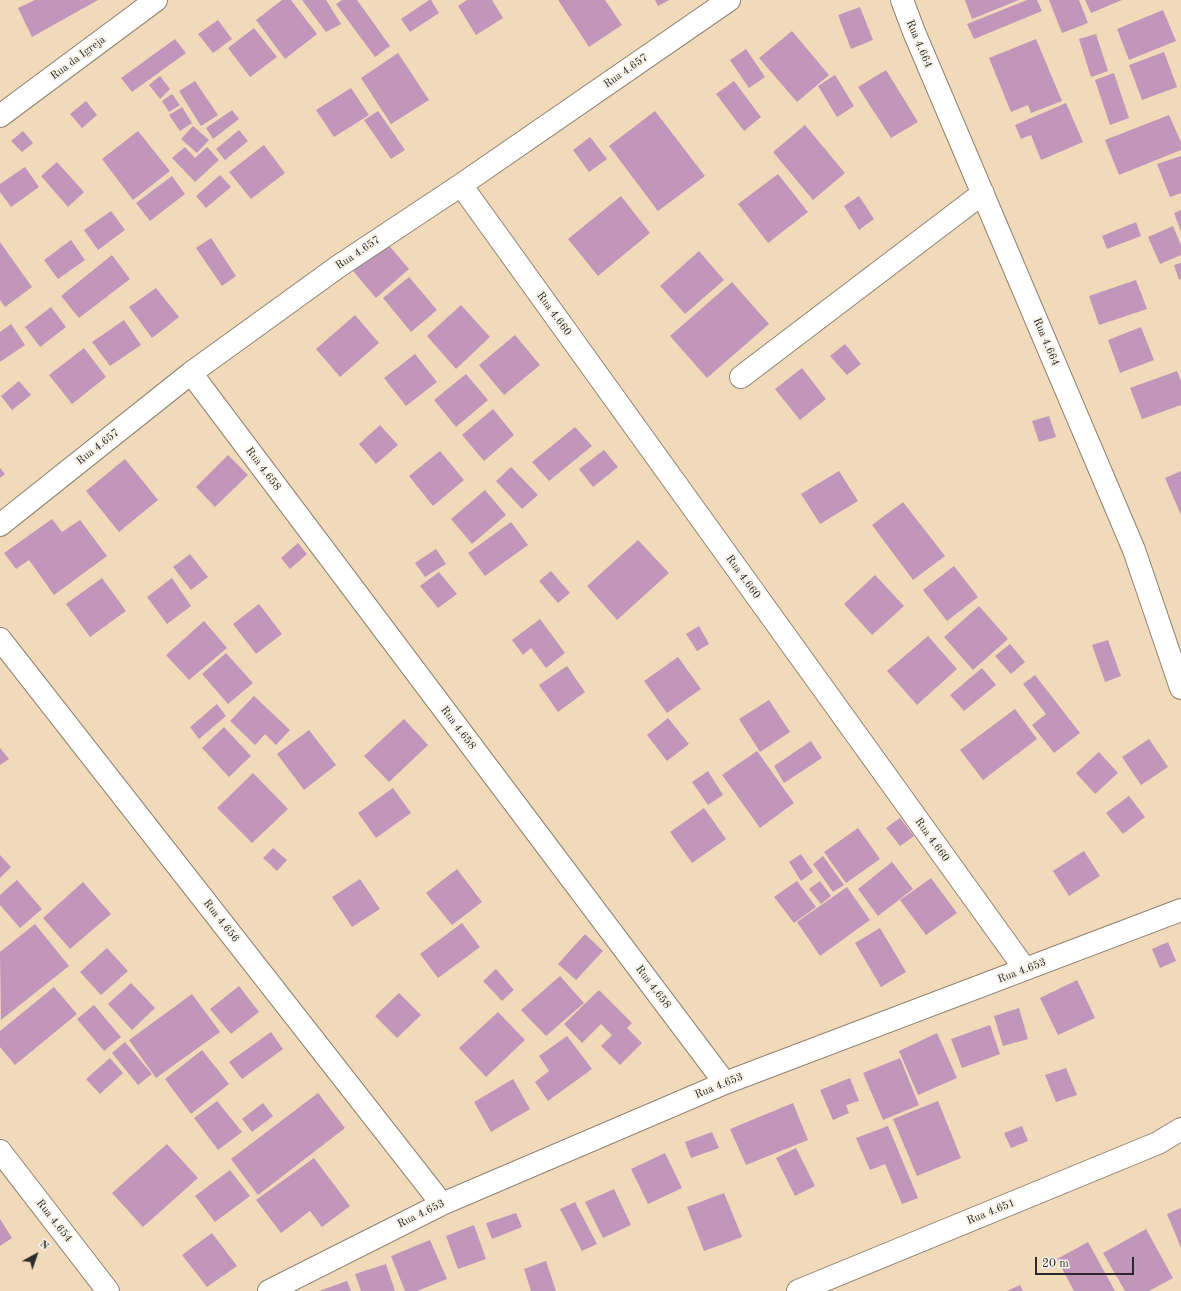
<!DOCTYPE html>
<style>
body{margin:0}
#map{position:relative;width:1181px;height:1291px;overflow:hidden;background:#f1daba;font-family:"Old Standard TT",serif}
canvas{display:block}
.north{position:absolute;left:16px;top:1235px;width:40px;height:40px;-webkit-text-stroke:3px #f7f3e8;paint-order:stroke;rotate:40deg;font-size:11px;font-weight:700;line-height:16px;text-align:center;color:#2b2b2b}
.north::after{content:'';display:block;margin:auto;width:14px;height:18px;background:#2b2b2b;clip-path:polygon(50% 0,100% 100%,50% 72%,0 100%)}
.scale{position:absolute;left:1035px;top:1257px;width:99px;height:18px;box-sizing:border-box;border:2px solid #2b2b2b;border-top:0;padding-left:5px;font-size:12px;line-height:14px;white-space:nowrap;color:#2b2b2b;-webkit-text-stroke:3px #f7f3e8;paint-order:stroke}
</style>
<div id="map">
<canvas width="1181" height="1291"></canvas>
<div class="north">N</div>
<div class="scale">20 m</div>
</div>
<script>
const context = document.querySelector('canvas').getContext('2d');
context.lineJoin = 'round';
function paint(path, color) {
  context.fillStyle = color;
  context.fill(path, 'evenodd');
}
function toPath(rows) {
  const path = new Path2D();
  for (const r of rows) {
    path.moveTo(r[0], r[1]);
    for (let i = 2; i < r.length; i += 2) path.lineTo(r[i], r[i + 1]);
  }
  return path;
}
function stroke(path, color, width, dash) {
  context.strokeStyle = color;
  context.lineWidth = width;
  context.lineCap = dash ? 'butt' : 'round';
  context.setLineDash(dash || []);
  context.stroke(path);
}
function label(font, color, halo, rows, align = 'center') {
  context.font = font + ' "Old Standard TT",serif';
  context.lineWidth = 4;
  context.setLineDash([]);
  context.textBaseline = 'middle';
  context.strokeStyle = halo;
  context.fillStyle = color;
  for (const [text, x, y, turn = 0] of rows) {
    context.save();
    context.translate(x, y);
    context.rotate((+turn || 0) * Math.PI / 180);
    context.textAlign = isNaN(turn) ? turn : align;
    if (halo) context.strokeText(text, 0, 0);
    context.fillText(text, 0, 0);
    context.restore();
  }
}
paint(toPath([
 [35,0,98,0,32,37,18,8],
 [282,0,291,0,317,34,285,59,256,20],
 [302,0,326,0,341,24,326,32],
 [342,0,357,0,390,46,375,57,336,4],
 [429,0,431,0,439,13,410,32,401,19],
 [467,0,492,0,503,18,476,35,458,6],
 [558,0,605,0,622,25,589,47],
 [655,0,669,0,658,6],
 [965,0,1019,0,972,19],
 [1027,0,1037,0,1042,11,974,39,967,24],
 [1049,0,1079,0,1088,23,1062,33],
 [1085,0,1122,0,1091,13],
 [860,7,873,40,851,49,838,15],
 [1163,10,1176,41,1129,60,1117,29],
 [218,20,232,39,213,53,198,34],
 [254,28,277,57,250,77,228,48],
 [792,31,829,75,797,102,759,58],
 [1096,34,1108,71,1091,77,1079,39],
 [175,39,186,53,132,92,121,78],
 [1036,39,1062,101,1031,113,1028,105,1011,112,989,58],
 [746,49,765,77,749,88,730,60],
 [1164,52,1177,87,1142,100,1129,65],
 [398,53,429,100,391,124,361,78],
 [886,70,918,122,891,138,858,87],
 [1114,73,1129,118,1110,125,1095,80],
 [835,75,854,106,837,117,818,86],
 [160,76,170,89,160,99,149,85],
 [195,81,218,115,201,126,179,91],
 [734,81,761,117,744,131,716,94],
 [351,88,369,115,334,137,316,110],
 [172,94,180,105,169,112,162,101],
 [86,101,97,115,82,128,70,114],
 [1066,103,1083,142,1041,160,1031,135,1021,139,1015,125],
 [182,107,192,123,180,131,169,115],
 [232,110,239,119,213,139,206,128],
 [378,111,405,150,391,159,364,120],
 [655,111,705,176,658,211,609,146],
 [1169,115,1181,142,1181,150,1119,175,1105,140],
 [805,125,845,173,813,200,773,152],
 [193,126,209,140,197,153,181,139],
 [239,130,248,141,225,160,216,149],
 [23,131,33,143,22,152,11,141],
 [138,131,170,171,133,200,102,159],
 [590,137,607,159,589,172,573,150],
 [264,145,285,173,251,199,229,172],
 [185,147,195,158,207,147,219,160,195,182,172,158],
 [1181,156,1181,193,1170,197,1157,164],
 [57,162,84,192,68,207,41,176],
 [25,167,39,187,11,207,0,192,0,184],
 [778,174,808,212,768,243,738,204],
 [220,175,231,187,206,208,196,196],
 [172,176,185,194,150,221,136,203],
 [621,196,650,233,598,276,568,239],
 [859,196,874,219,859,230,844,206],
 [1181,210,1181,232,1174,213],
 [111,211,125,230,98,250,84,230],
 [1136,222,1141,236,1107,249,1102,236],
 [1173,226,1181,245,1181,255,1160,264,1148,237],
 [211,238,236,276,222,286,196,248],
 [71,240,85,260,58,279,44,260],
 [0,242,32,287,5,307,0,300],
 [386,242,409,269,376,298,353,271],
 [699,251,724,280,685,314,660,286],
 [112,255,130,279,79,318,61,296],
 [1181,263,1181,279,1179,280,1174,265],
 [409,277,437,310,411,332,383,298],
 [1136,280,1147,309,1099,325,1089,296],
 [732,282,769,324,707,378,670,336],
 [156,288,179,317,152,338,129,307],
 [461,305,490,337,456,369,427,336],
 [51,307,66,327,40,347,25,327],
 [355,315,379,343,340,377,316,349],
 [124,320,141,345,110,366,92,342],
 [11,324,25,345,0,362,0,332],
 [1141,327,1154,360,1120,373,1108,340],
 [515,335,540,365,504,395,479,365],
 [845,344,861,364,847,375,830,356],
 [84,348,106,377,72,404,49,375],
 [415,354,437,382,406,406,384,378],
 [802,368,826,399,800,420,775,389],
 [1177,371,1181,381,1181,405,1142,419,1130,388],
 [466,374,488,400,456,427,434,400],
 [19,381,31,395,12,410,1,396],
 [493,409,514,435,484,461,462,435],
 [1049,416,1056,437,1039,442,1032,421],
 [380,425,398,445,376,464,359,444],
 [575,427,592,446,549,481,532,462],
 [604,450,618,467,593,487,579,469],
 [440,451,464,480,433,506,409,476],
 [228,455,248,475,215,507,196,487],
 [125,459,158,500,119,532,86,491],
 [511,467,538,495,522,509,496,481],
 [0,468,5,474,0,478],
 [839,471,858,501,820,524,801,494],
 [1181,471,1181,515,1165,478],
 [485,490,506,515,472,544,451,519],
 [903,502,945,556,913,580,872,525],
 [52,519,62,532,80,520,107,556,54,595,29,560,16,569,4,553],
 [511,522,528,545,485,576,468,553],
 [638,540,669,573,617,620,587,586],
 [298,543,307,554,290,569,281,558],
 [436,549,446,564,425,577,415,563],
 [190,554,208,577,191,590,173,567],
 [954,566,978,597,947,621,923,590],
 [551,571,570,593,558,603,539,581],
 [439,572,457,594,438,608,420,586],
 [875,575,904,606,872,635,844,604],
 [102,578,126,611,90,637,66,604],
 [172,578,191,606,167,624,147,597],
 [259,604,282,634,256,654,233,624],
 [979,606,1008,639,973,670,944,637],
 [540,619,565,653,546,668,531,648,523,655,512,640],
 [204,621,227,648,189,680,166,655],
 [699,626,709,644,697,651,686,634],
 [928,636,957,669,917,705,887,671],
 [1108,640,1121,676,1105,682,1092,645],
 [1010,644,1025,662,1011,674,995,656],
 [226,653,253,683,228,704,202,674],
 [678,657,701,689,667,713,644,681],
 [567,666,585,692,558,712,539,685],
 [982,668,996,685,964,711,950,695],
 [1035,675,1080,733,1054,753,1032,725,1046,714,1023,684],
 [254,696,290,730,276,745,265,734,255,745,230,721],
 [769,700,790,732,760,752,739,719],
 [217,704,226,716,199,739,190,727],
 [1015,709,1037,739,983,780,960,750],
 [668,718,689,744,667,761,647,735],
 [404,719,428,745,389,782,364,756],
 [224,727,251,756,229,777,202,748],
 [309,730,336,765,304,790,277,754],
 [1149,739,1168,767,1141,785,1122,757],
 [811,741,822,758,784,783,774,766],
 [0,748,9,759,0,765],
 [757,751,794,803,760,828,722,775],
 [1099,752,1118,773,1095,794,1076,773],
 [708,771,723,795,708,805,692,782],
 [253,773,288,809,252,843,217,808],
 [393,788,411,813,376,838,358,813],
 [1129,796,1145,817,1123,834,1106,813],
 [704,808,726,839,692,863,670,832],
 [900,818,914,836,900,846,886,828],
 [858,828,880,859,846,883,824,852],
 [273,848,287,860,277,871,263,858],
 [1084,851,1100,876,1069,896,1053,871],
 [801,854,813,872,801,881,789,862],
 [0,855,11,867,0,878],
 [823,856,844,885,833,892,813,864],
 [892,862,913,889,878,916,858,889],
 [457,869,482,902,452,925,426,893],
 [931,878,957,913,926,935,900,900],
 [360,879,380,909,352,927,332,897],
 [17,880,42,909,20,928,0,905,0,895],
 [797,881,816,907,794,923,774,897],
 [820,881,831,896,821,904,809,889],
 [83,882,111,914,70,949,43,918],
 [847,887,870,920,820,956,797,922],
 [462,923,480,947,438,978,420,954],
 [35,924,69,966,1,1020,0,952],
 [880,928,906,972,881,987,855,943],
 [585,934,603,951,576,980,558,964],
 [1168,942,1176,961,1160,968,1152,949],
 [107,948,128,971,101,995,80,972],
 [496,969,514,990,502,1001,483,981],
 [560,976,584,1003,546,1036,521,1010],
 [1077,980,1095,1018,1058,1035,1040,998],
 [131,983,155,1008,132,1030,108,1004],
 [239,986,259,1012,231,1034,210,1009],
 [54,987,77,1014,15,1065,0,1047,0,1031],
 [599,990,632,1023,627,1028,642,1043,620,1065,601,1046,612,1035,601,1024,582,1043,564,1024],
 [399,993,421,1015,397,1038,375,1016],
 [192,994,220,1032,156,1078,129,1040],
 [94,1005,121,1037,104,1051,77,1019],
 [1019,1008,1028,1039,1003,1046,994,1016],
 [498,1012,525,1040,486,1077,459,1048],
 [990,1025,1000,1054,962,1068,951,1039],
 [271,1032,283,1049,242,1079,229,1062],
 [937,1033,957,1078,918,1095,899,1051],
 [567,1036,592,1069,548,1101,535,1082,549,1071,539,1056],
 [125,1042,152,1074,138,1085,112,1053],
 [202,1050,229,1084,191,1114,165,1079],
 [110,1058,123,1073,100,1094,86,1079],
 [900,1058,919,1105,883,1120,863,1073],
 [1066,1068,1077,1095,1056,1102,1045,1075],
 [850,1078,859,1101,846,1105,849,1113,833,1120,820,1090],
 [513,1079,530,1109,491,1132,474,1102],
 [318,1093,345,1128,258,1195,231,1159],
 [217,1101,242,1132,218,1150,194,1118],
 [938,1101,961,1158,917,1176,893,1119],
 [263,1103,273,1116,252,1132,242,1119],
 [793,1103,808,1140,746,1165,730,1129],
 [888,1126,918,1198,902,1204,885,1164,870,1170,856,1138],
 [1022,1126,1028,1141,1011,1148,1004,1133],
 [712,1132,719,1148,691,1158,685,1142],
 [167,1144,198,1178,143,1227,112,1193],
 [796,1148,815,1186,795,1196,776,1158],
 [665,1153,682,1188,648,1204,631,1169],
 [314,1158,350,1206,322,1227,310,1211,281,1233,256,1200],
 [230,1170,250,1196,215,1222,195,1196],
 [614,1189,631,1225,603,1238,585,1202],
 [724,1193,742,1237,704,1251,687,1207],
 [575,1202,597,1244,582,1251,560,1209],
 [1181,1208,1181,1248,1167,1214],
 [516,1213,522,1227,492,1239,486,1223],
 [0,1219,12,1238,0,1246],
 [474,1225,486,1259,458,1269,446,1236],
 [1146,1229,1173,1278,1149,1291,1125,1291,1103,1253],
 [212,1233,237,1266,207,1287,182,1255],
 [430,1240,447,1279,417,1291,405,1291,391,1256],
 [1088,1242,1115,1291,1074,1291,1057,1259],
 [546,1261,556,1291,531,1291,524,1269],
 [386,1264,395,1291,361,1291,355,1274],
 [347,1281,351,1291,319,1291],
 [1020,1285,1023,1291,1007,1291]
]), '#c196ba');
const minor = toPath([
 [902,0,914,32,1134,550,1181,688],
 [0,116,156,0],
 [461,185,1025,969],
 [191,373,725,1083],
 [741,377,983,193],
 [0,525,191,373,339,266,461,185,729,0],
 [0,639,442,1204],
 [0,1151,108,1291],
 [269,1291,442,1204,725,1083,1181,910],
 [798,1291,1158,1143,1181,1129]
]);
stroke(minor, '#8e8272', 24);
stroke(minor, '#fff', 22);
label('11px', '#2b2b2b', '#f7f3e8', [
 ["Rua 4.664",919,44,67],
 ["Rua da Igreja",78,58,-37],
 ["Rua 4.657",626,71,-35],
 ["Rua 4.657",358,253,-34],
 ["Rua 4.660",554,314,54],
 ["Rua 4.664",1046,342,67],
 ["Rua 4.657",98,447,-38],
 ["Rua 4.658",263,469,53],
 ["Rua 4.660",743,577,54],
 ["Rua 4.658",458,728,53],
 ["Rua 4.660",932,840,54],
 ["Rua 4.656",221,921,52],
 ["Rua 4.653",1022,971,-21],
 ["Rua 4.658",653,987,53],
 ["Rua 4.653",719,1086,-22],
 ["Rua 4.651",991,1212,-22],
 ["Rua 4.653",421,1214,-26],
 ["Rua 4.654",54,1221,52]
]);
</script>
